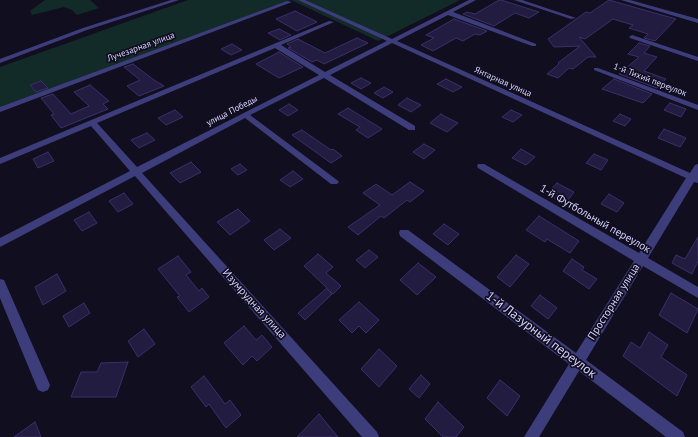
<!DOCTYPE html>
<meta charset="utf-8">
<style>
body{margin:0}
canvas{display:block;background:#110e20}
</style>
<canvas width="698" height="437"></canvas>
<script>
const context = document.querySelector('canvas').getContext('2d');
context.lineJoin = 'round';
function paint(path, color) {
  context.fillStyle = color;
  context.fill(path, 'evenodd');
}
function toPath(rows) {
  const path = new Path2D();
  for (const r of rows) {
    path.moveTo(r[0], r[1]);
    for (let i = 2; i < r.length; i += 2) path.lineTo(r[i], r[i + 1]);
  }
  return path;
}
function stroke(path, color, width, dash) {
  context.strokeStyle = color;
  context.lineWidth = width;
  context.lineCap = dash ? 'butt' : 'round';
  context.setLineDash(dash || []);
  context.stroke(path);
}
function label(font, color, halo, rows, align = 'center') {
  context.font = font + ' "PT Sans",sans-serif';
  context.lineWidth = 3.5;
  context.setLineDash([]);
  context.textBaseline = 'middle';
  context.strokeStyle = halo;
  context.fillStyle = color;
  for (const [text, x, y, turn = 0] of rows) {
    context.save();
    context.translate(x, y);
    context.rotate((+turn || 0) * Math.PI / 180);
    context.textAlign = isNaN(turn) ? turn : align;
    if (halo) context.strokeText(text, 0, 0);
    context.fillText(text, 0, 0);
    context.restore();
  }
}
paint(toPath([
 [45,0,90,0,99,8,77,15,72,10,64,7,32,15,30,11],
 [188,0,460,0,378,41,291,0,0,109,0,67]
]), '#122a28');
const building = toPath([
 [499,0,501,0,539,12,529,18,515,13,494,26,463,14,467,12,475,14,499,0],
 [609,0,676,19,655,41,644,38,648,34,629,28,633,25,613,19,585,39,579,37,596,57,588,57,573,69,569,68,558,78,547,74,559,64,558,63,580,46,554,47,548,39,586,12,590,13,609,0],
 [295,11,317,22,297,31,276,19,295,11],
 [454,19,487,31,480,35,475,34,463,41,456,38,433,51,421,45,434,38,426,35,454,19],
 [279,29,291,35,280,40,268,33,279,29],
 [357,38,368,43,324,64,317,60,312,62,288,48,291,47,287,44,298,39,325,53,357,38],
 [639,43,650,46,644,53,657,57,644,71,666,79,657,88,619,74,639,57,628,54,639,43],
 [232,44,242,50,231,55,221,49,232,44],
 [279,52,303,67,279,78,256,64,279,52],
 [133,64,154,80,164,86,139,96,127,86,140,80,124,67,133,64],
 [361,78,371,83,361,89,351,83,361,78],
 [446,79,462,87,453,92,437,84,446,79],
 [614,79,652,94,643,103,602,89,614,79],
 [41,81,48,88,36,92,30,85,41,81],
 [90,85,109,101,103,104,108,109,61,128,51,115,54,114,41,98,53,94,71,114,89,106,74,92,90,85],
 [384,87,393,92,383,98,374,93,384,87],
 [407,98,421,105,411,112,398,105,407,98],
 [670,103,686,109,681,117,664,110,670,103],
 [289,104,298,110,288,116,279,110,289,104],
 [348,108,382,129,368,138,356,130,360,127,338,114,348,108],
 [175,110,183,117,166,125,158,118,175,110],
 [511,110,522,115,513,122,502,117,511,110],
 [441,114,444,116,458,123,447,132,430,123,441,114],
 [620,114,631,119,625,126,613,121,620,114],
 [664,129,686,138,680,147,658,138,664,129],
 [302,130,331,150,333,149,342,156,331,163,292,135,302,130],
 [147,133,155,140,139,148,131,140,147,133],
 [424,144,435,150,424,159,413,152,424,144],
 [521,149,535,157,526,165,512,158,521,149],
 [48,152,54,161,38,168,33,159,48,152],
 [594,154,608,160,601,170,586,163,594,154],
 [191,162,201,172,180,183,170,173,191,162],
 [240,164,247,170,238,175,231,169,240,164],
 [293,171,303,179,290,187,280,180,293,171],
 [410,182,424,191,410,202,407,200,384,218,381,216,358,235,348,227,380,205,363,193,376,184,392,195,410,182],
 [557,183,574,192,565,204,547,194,557,183],
 [124,193,133,204,118,212,109,201,124,193],
 [609,194,624,203,617,212,601,204,609,194],
 [238,209,250,221,230,235,217,222,238,209],
 [89,212,97,223,82,231,74,220,89,212],
 [539,216,579,241,570,253,547,239,545,242,526,230,539,216],
 [444,224,459,234,448,245,433,234,444,224],
 [280,229,291,238,274,250,264,240,280,229],
 [698,237,698,261,692,274,672,263,676,255,685,259,698,237],
 [369,250,378,257,365,268,356,260,369,250],
 [318,254,333,267,326,273,341,286,333,294,327,289,332,294,305,320,298,313,327,288,304,266,318,254],
 [516,255,529,264,510,287,497,277,516,255],
 [178,256,191,272,186,275,199,291,202,288,209,297,189,312,177,297,180,296,158,269,178,256],
 [572,259,584,267,582,270,597,279,589,289,563,271,572,259],
 [418,263,436,277,417,295,400,280,418,263],
 [57,274,66,291,43,305,35,287,57,274],
 [671,293,698,309,687,333,659,315,671,293],
 [540,295,557,308,548,319,531,306,540,295],
 [359,302,379,320,366,333,359,326,352,333,339,320,359,302],
 [84,303,90,313,69,327,63,316,84,303],
 [244,326,256,340,262,335,272,347,257,361,252,356,243,365,224,343,244,326],
 [144,329,155,344,138,357,128,341,144,329],
 [649,332,668,345,661,357,687,375,677,396,623,356,631,342,640,348,649,332],
 [379,349,397,366,379,387,361,369,379,349],
 [128,362,116,397,71,397,81,372,97,372,101,363,128,362],
 [421,375,430,384,419,398,409,389,421,375],
 [204,376,225,404,230,400,241,415,226,428,209,404,206,407,191,387,204,376],
 [500,380,520,396,507,416,487,398,500,380],
 [438,402,464,427,456,437,443,437,425,419,438,402],
 [319,414,338,437,297,437,319,414],
 [35,422,41,437,14,437,35,422]
]);
paint(building, '#221c40');
stroke(building, '#3a2f6a', 1);
paint(toPath([
 [171,0,179,0,87,30,0,63,0,59,83,28,171,0],
 [298,0,305,0,392,39,469,0,476,0,453,12,536,44,536,46,532,46,448,15,397,41,690,173,695,165,698,164,698,183,694,182,648,258,698,287,698,298,643,266,586,360,683,432,685,437,666,437,579,371,539,437,524,437,569,364,400,236,399,233,400,230,408,230,576,353,634,261,478,168,477,166,478,164,484,164,639,253,686,178,392,43,330,75,415,126,415,130,409,130,324,78,250,115,337,180,339,182,337,184,331,184,245,118,142,173,377,432,379,437,362,437,135,176,0,247,0,238,130,171,91,126,0,164,0,158,329,21,334,22,281,45,325,72,387,41,298,0],
 [275,48,319,75,137,167,97,123,275,48],
 [514,0,522,0,576,18,571,19,514,0],
 [621,0,630,0,698,19,698,23,621,0],
 [287,1,292,2,0,112,0,107,287,1],
 [632,35,698,57,698,61,630,38,629,37,632,35],
 [594,68,598,68,698,105,698,110,594,70,594,68],
 [0,279,4,280,50,385,48,390,43,392,38,390,0,298,0,279]
]), '#3d3d7c');
label('9px', '#d5d1fc', '#110e20', [
 ["Лучезарная улица",141,47,-20],
 ["1-й Тихий переулок",650,80,21],
 ["Янтарная улица",503,82,24],
 ["улица Победы",232,111,-27]
]);
label('11px', '#d5d1fc', '#110e20', [
 ["1-й Футбольный переулок",595,219,30],
 ["Просторная улица",614,302,-58],
 ["Изумрудная улица",254,304,48]
]);
label('13px', '#d5d1fc', '#110e20', [
 ["1-й Лазурный переулок",541,335,37]
]);
</script>
